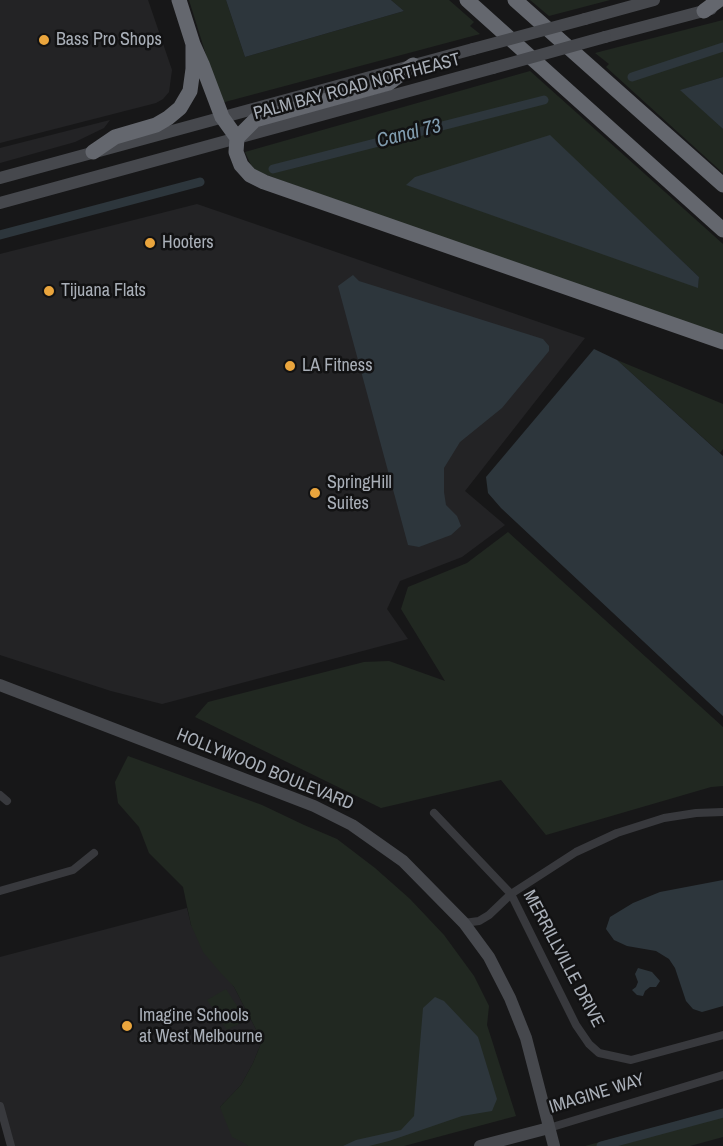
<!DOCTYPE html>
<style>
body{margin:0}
canvas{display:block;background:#171718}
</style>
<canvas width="723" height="1146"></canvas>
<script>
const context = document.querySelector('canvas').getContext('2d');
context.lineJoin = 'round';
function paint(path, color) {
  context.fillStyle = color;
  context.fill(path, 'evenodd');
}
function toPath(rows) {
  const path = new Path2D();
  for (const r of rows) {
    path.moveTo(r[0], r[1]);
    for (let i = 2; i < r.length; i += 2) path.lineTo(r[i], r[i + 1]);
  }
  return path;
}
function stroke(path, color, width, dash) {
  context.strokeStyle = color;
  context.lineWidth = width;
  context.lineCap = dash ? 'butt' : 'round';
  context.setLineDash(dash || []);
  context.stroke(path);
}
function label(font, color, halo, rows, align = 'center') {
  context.font = font + ' "Archivo Narrow",sans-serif';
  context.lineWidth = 5;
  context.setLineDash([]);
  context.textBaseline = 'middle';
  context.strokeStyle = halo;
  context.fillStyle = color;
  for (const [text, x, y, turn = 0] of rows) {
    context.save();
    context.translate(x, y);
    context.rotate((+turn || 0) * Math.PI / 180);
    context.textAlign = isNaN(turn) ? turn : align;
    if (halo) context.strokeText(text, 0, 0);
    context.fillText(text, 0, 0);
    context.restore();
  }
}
paint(toPath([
 [0,0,148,0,172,70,169,92,163,99,156,103,0,143],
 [110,120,104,128,75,142,0,163,0,148],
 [197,204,585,338,465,491,505,525,462,557,400,581,387,609,408,639,162,704,111,691,0,655,0,254],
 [187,908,191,925,234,987,262,1041,253,1063,241,1085,220,1107,248,1146,10,1146,0,1108,0,957]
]), '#232325');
paint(toPath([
 [189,0,226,0,245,57,404,11,391,0,449,0,474,22,470,26,480,34,221,103],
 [530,0,610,0,549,16],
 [723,20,723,77,681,90,723,129,723,173,606,67,609,64,595,53],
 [530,71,723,244,723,339,264,174,254,169,251,165,245,152],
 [550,136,699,277,698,287,407,185],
 [617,360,723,404,723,449,720,453],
 [508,532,723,727,723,786,711,787,546,835,501,780,381,808,195,717,208,702,364,662,389,661,445,681,401,609,408,587,467,563],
 [128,756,262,805,304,825,337,839,375,868,410,899,444,935,474,976,489,1006,487,1025,516,1116,404,1146,248,1146,244,1143,232,1137,220,1107,241,1085,253,1063,262,1041,234,987,219,971,203,952,191,925,183,887,149,853,139,827,118,803,115,782],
 [226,989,246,1020,227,1030,207,1000],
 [723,1109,723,1137,690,1146,585,1146]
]), '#212821');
paint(toPath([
 [226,0,391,0,404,11,245,57],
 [723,77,723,129,680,90],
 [550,135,699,277,698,288,406,185,415,177],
 [353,275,359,281,543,339,549,346,549,351,502,408,460,442,444,468,444,492,446,505,457,516,461,526,451,535,419,547,408,545,338,286],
 [594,349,617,360,723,456,723,716,501,508,488,493,486,477],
 [723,880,723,1006,702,1012,693,1009,686,1001,675,968,669,959,656,951,627,946,614,940,606,929,610,917,633,903,660,892],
 [638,968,652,972,660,981,656,987,650,987,645,991,643,996,637,995,632,990,636,987,638,982,635,974],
 [435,997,444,1001,478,1037,497,1099,492,1111,462,1116,389,1141,369,1146,343,1146,356,1140,401,1130,414,1116,423,1008]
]), '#2d363c');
stroke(toPath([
 [632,77,723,47],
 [273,169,544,100],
 [0,235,200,182],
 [601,1146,723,1113]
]), '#2d363c', 9);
stroke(toPath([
 [0,795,7,801],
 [434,813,511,894,576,1025,589,1044,599,1053,631,1060,723,1035],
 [0,891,73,870,94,853],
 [464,923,479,921,489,915,511,894,576,852,617,833,664,818,696,813,723,812],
 [0,1106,11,1146],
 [549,1128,723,1075]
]), '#38393d', 8);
stroke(toPath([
 [585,19,654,0],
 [605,37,711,9],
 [0,178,473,49],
 [0,203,493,68],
 [0,685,314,806,352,825,403,861,464,923,489,957,510,998,526,1038,554,1146],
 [480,1146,549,1128]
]), '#46484d', 12);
stroke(toPath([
 [179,0,193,44,202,64,222,117,237,138],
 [467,0,723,230],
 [515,0,723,185],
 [704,11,719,0],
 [413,65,389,83,255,120,237,138,236,152,241,165,250,175,264,182,723,342],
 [93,152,115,137,156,125,168,118,180,108,190,91,193,69,193,44]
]), '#64676e', 15);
stroke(toPath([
 [473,49,585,19],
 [493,68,605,37]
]), '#46484d', 12);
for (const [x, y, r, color] of [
 [44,40,6,"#eaa53d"],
 [150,243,6,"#eaa53d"],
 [49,291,6,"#eaa53d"],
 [290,366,6,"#eaa53d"],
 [315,493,6,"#eaa53d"],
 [127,1026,6,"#eaa53d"]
]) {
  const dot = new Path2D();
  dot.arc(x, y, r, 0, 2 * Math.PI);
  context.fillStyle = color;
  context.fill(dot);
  stroke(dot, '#121213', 2);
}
label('18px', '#a9afb8', '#121213', [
 ["Bass Pro Shops",56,40],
 ["Hooters",162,243],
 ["Tijuana Flats",61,291],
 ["LA Fitness",302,366],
 ["SpringHill",327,483],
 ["Suites",327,504],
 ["Imagine Schools",139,1016],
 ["at West Melbourne",139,1037]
], 'left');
label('18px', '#a9afb8', '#121213', [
 ["PALM BAY ROAD NORTHEAST",357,87,-15],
 ["HOLLYWOOD BOULEVARD",265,770,22],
 ["MERRILLVILLE DRIVE",563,959,62],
 ["IMAGINE WAY",597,1094,-17]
]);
label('italic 20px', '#829eb1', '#121213', [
 ["Canal 73",409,134,-14]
]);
</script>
